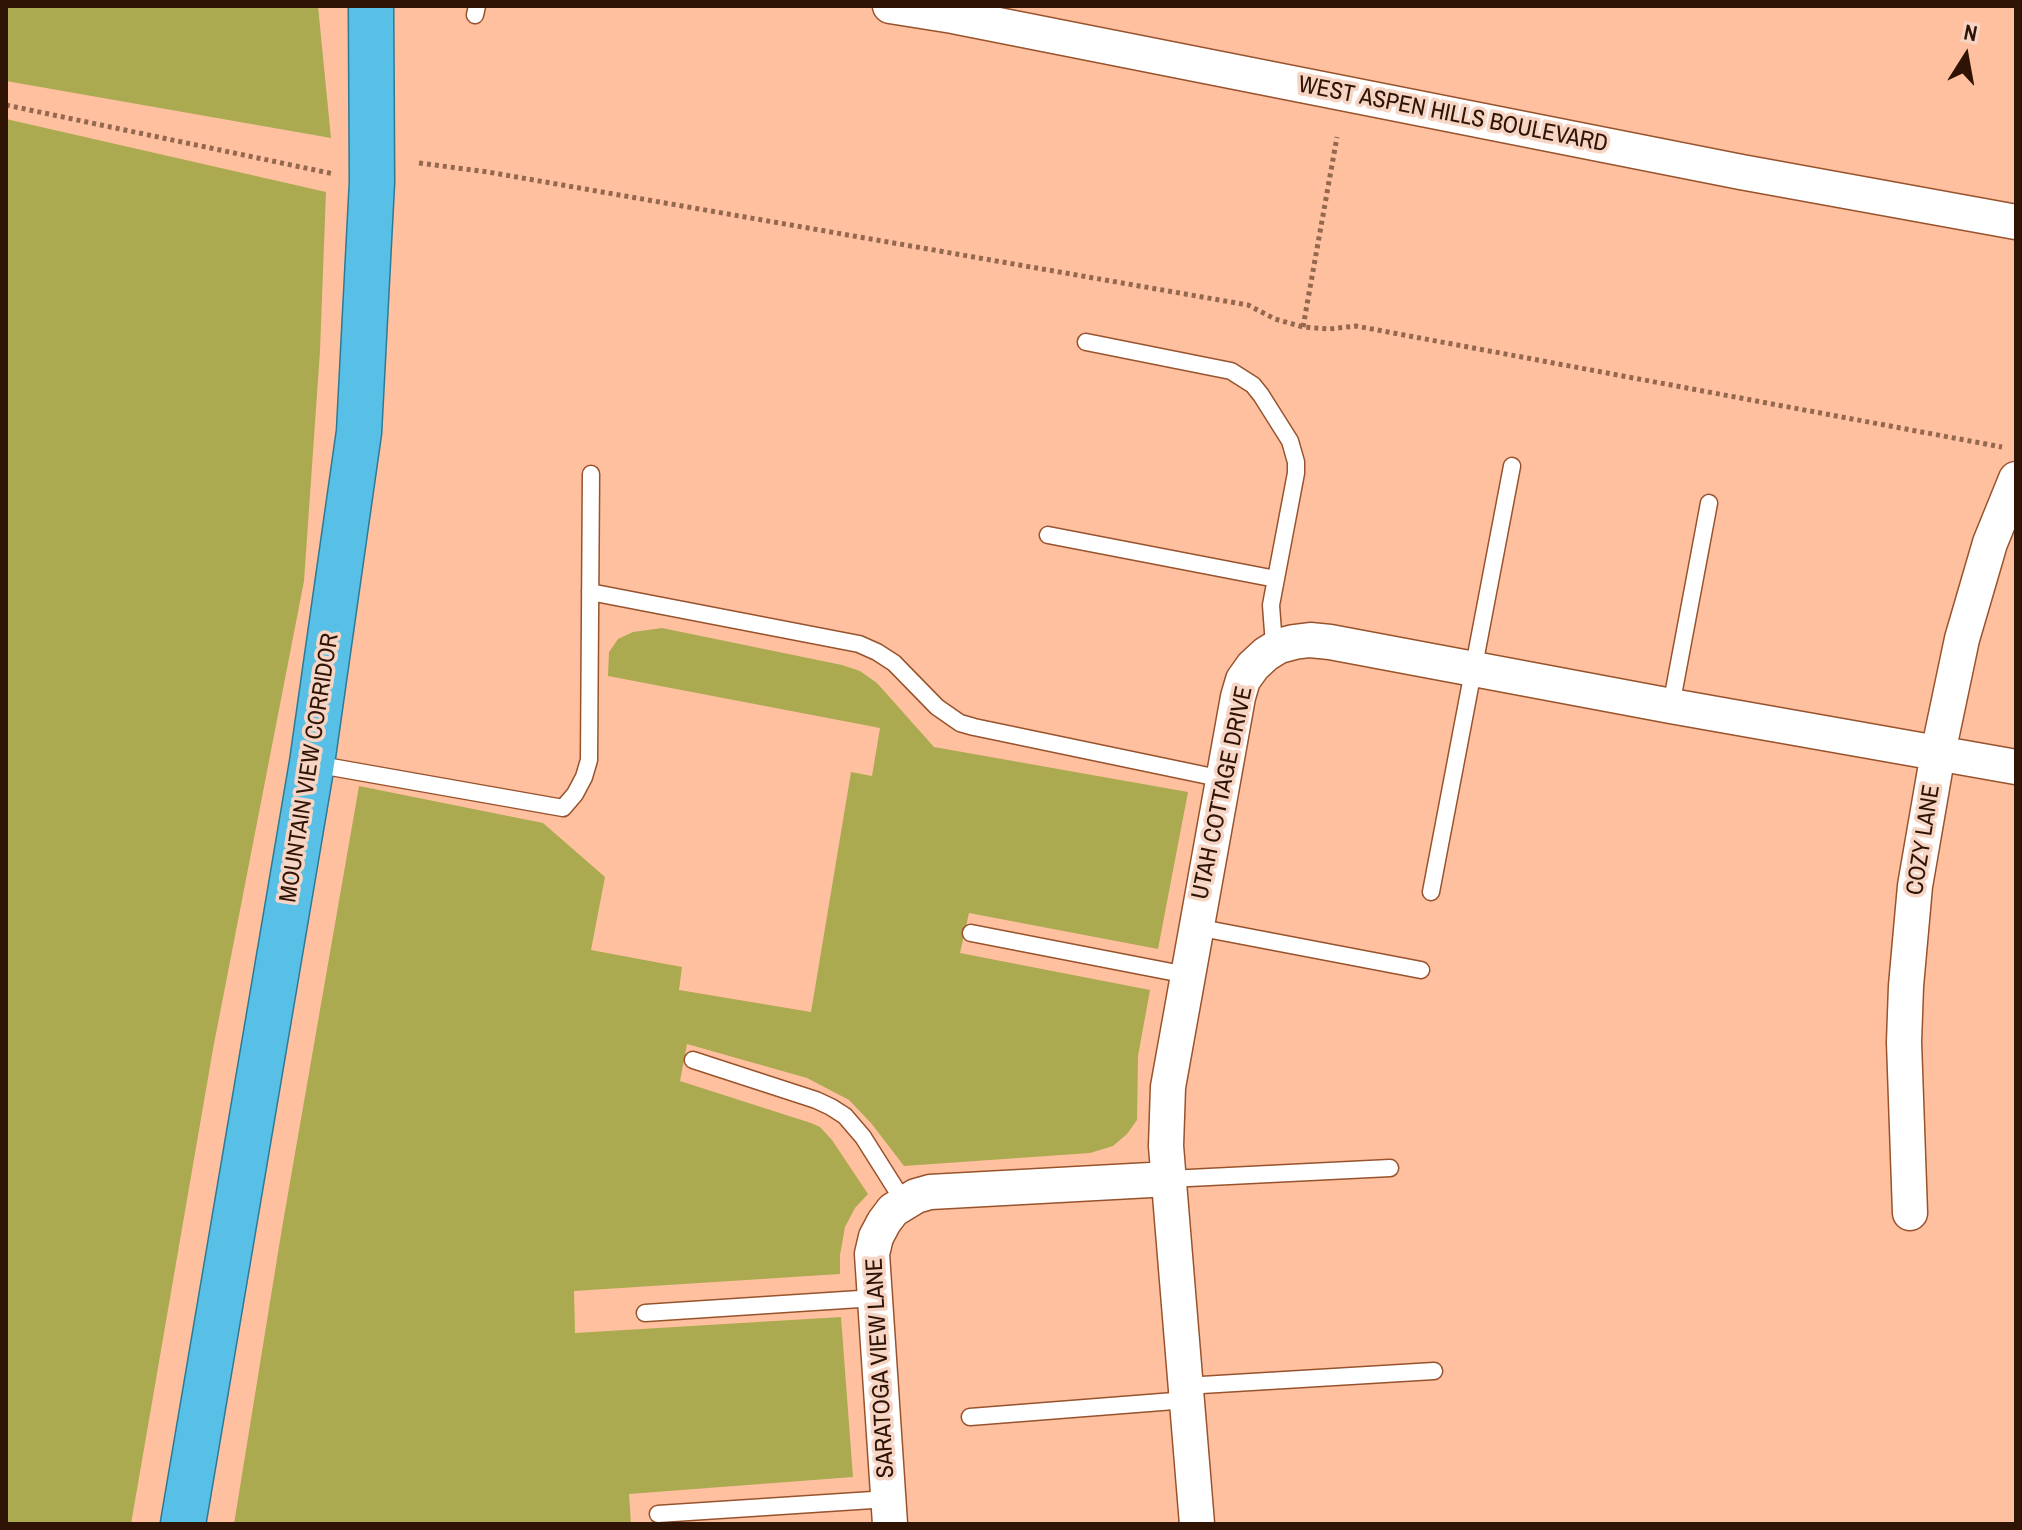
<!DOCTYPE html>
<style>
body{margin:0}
#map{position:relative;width:2022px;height:1530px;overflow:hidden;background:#ffc0a0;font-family:"Archivo Narrow",sans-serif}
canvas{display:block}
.frame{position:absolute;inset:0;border:8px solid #2f1304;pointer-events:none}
.north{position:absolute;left:1926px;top:16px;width:80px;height:80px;-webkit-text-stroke:6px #f6d5c5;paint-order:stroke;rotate:11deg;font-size:22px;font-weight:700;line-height:32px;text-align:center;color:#2f1304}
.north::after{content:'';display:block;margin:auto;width:28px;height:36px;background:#2f1304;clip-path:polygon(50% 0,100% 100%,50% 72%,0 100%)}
</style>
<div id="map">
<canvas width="2022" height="1530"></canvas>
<div class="frame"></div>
<div class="north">N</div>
</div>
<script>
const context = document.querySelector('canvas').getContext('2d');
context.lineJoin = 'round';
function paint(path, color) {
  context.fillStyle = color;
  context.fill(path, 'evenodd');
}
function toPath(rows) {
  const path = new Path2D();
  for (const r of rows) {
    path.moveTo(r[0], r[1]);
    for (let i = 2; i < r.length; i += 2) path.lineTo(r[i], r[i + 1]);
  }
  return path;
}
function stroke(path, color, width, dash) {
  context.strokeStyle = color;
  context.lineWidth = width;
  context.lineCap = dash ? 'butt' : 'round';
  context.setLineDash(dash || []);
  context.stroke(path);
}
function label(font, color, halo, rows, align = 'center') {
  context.font = font + ' "Archivo Narrow",sans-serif';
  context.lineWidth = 7;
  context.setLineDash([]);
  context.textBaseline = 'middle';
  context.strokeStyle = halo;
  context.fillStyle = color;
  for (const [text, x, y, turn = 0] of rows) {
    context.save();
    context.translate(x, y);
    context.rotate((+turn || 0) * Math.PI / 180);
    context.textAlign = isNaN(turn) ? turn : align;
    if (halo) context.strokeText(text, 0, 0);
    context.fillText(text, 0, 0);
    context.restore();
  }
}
paint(toPath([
 [6,6,318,6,331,138,6,81],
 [6,119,326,192,320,351,304,581,213,1049,131,1524,6,1524],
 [662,628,842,665,860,671,877,683,934,747,1188,792,1158,949,969,913,960,953,1150,990,1138,1056,1137,1120,1127,1134,1113,1146,1090,1153,904,1166,871,1123,849,1100,807,1078,687,1044,680,1081,811,1123,820,1127,832,1140,868,1194,855,1208,845,1227,840,1255,840,1274,574,1291,575,1333,841,1317,853,1477,629,1494,631,1524,234,1524,282,1228,359,786,543,823,605,877,591,950,682,967,679,990,811,1012,851,772,872,776,880,728,608,676,609,652,618,639,633,632]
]), '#abaa50');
const service = toPath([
 [475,15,477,6],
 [1086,342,1231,371,1253,385,1261,395,1290,441,1296,462,1296,473,1271,605,1273,632,1279,646],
 [1048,535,1276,579],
 [590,592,859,644,877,652,894,663,937,707,960,723,974,727,1223,779],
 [1671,706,1709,503],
 [314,764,563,808,575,794,584,777,589,760,591,474],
 [1431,892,1512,466],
 [1196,927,1421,970],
 [971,933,1187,975],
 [693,1060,816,1100,831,1107,845,1116,863,1137,904,1202],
 [1169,1179,1390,1168],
 [645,1313,875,1298],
 [1185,1386,1434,1371],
 [970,1417,1187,1400],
 [658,1514,888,1499]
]);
const minor = toPath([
 [890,6,953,16,1741,172,2016,222],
 [1910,1213,1904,1042,1906,986,1915,886,1938,753,1962,639,1990,543,2016,479],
 [890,1524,872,1254,876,1237,884,1222,893,1210,916,1196,930,1192,1169,1179],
 [1197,1524,1166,1146,1168,1087,1238,697,1243,680,1253,666,1266,654,1279,646,1294,642,1310,640,1330,642,1671,706,2016,767]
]);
const trunk = toPath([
 [183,1524,312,763,359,432,372,182,371,6]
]);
stroke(service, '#98532c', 19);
stroke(minor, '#98532c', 37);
stroke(trunk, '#2f7993', 47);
stroke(toPath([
 [6,105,334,174],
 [419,163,488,172,1248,305,1275,319,1303,327,1329,329,1356,326,2002,447],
 [1303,327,1337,137]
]), '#94674f', 5, [4, 4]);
stroke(service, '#fff', 16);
stroke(minor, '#fff', 34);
stroke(trunk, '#58c0e6', 44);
label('24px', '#2f1304', '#f6d5c5', [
 ["WEST ASPEN HILLS BOULEVARD",1453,115,11],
 ["MOUNTAIN VIEW CORRIDOR",310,768,-81],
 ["UTAH COTTAGE DRIVE",1223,793,-78],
 ["COZY LANE",1924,840,-81],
 ["SARATOGA VIEW LANE",881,1368,-93]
]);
</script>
